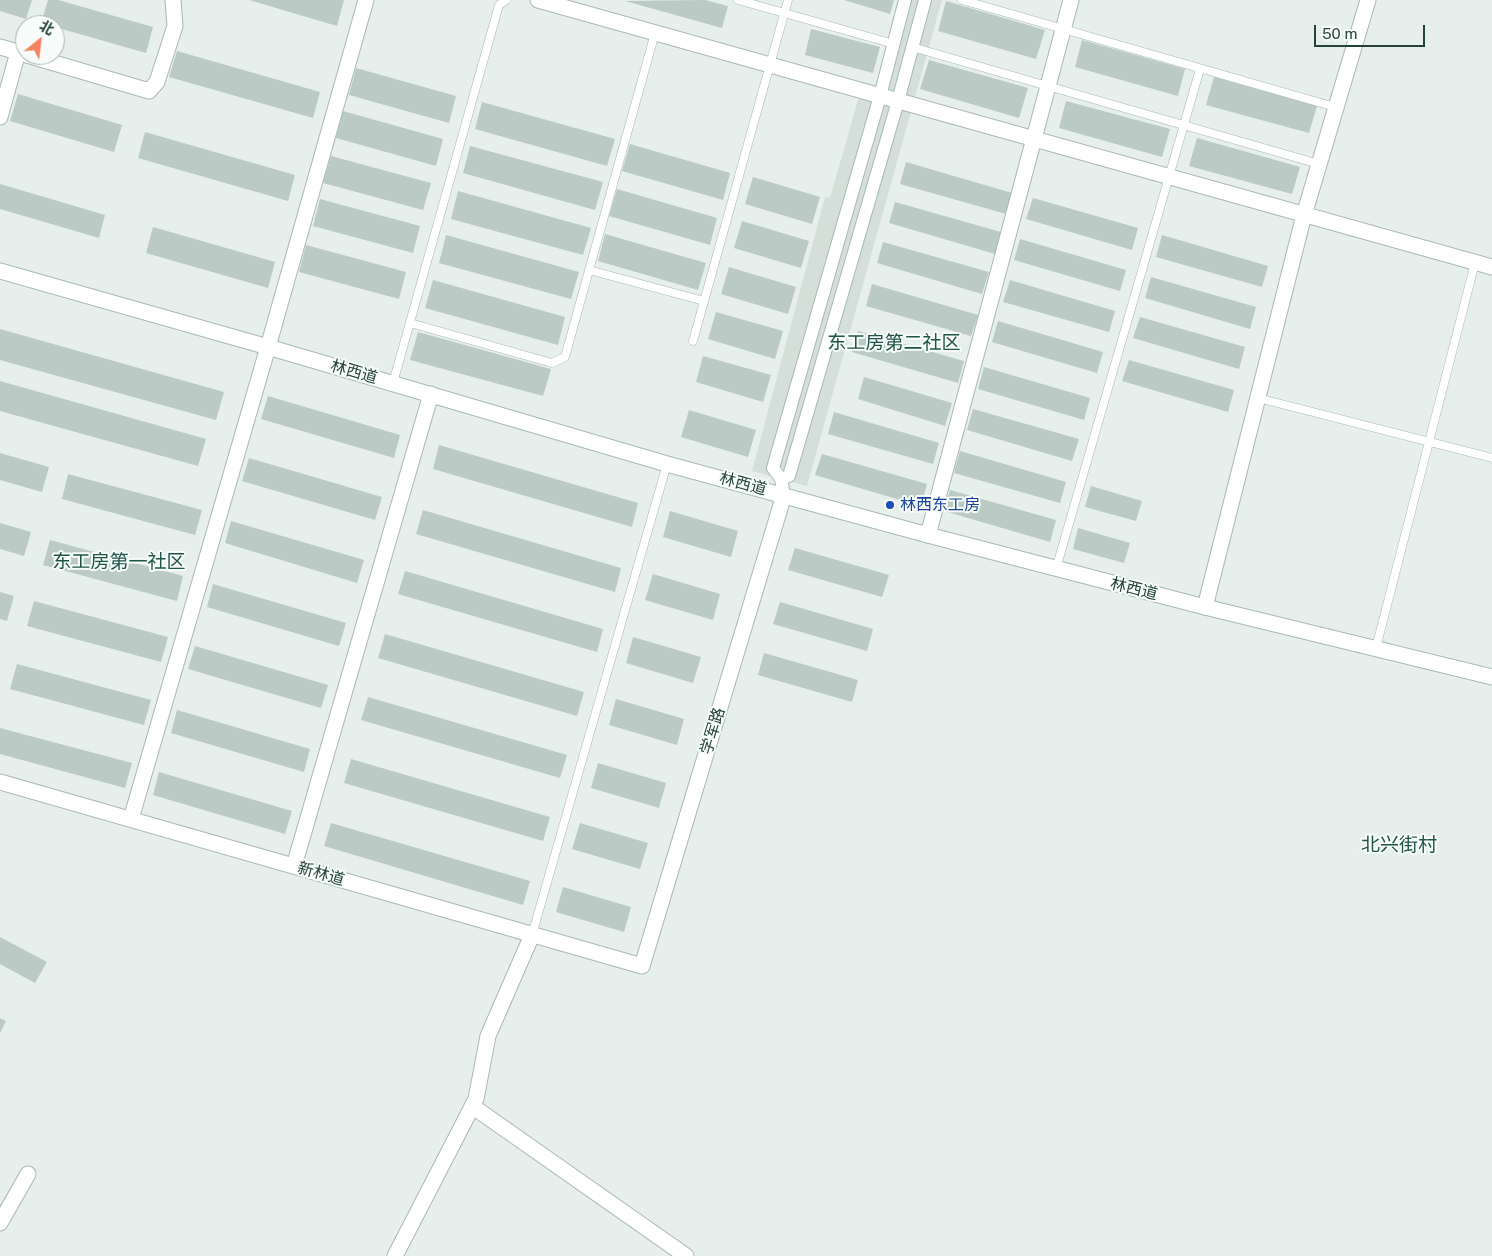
<!DOCTYPE html>
<meta charset="utf-8">
<style>
body{margin:0}
#map{position:relative;width:1492px;height:1256px;overflow:hidden;background:#e6efeb;font-family:"Public Sans","Noto Sans SC",sans-serif}
canvas{display:block}
.north{position:absolute;left:15px;top:15px;width:50px;height:50px;box-sizing:border-box;background:#f7fbf9;border:1px solid #a3b1ad;border-radius:50%;rotate:29deg;font-size:14px;font-weight:700;line-height:20px;text-align:center;color:#24423a}
.north::after{content:'';display:block;margin:auto;width:18px;height:22px;background:#f4845f;clip-path:polygon(50% 0,100% 100%,50% 72%,0 100%)}
.scale{position:absolute;left:1314px;top:25px;width:111px;height:22px;box-sizing:border-box;border:2px solid #24423a;border-top:0;padding-left:6px;font-size:15px;line-height:18px;white-space:nowrap;color:#24423a;-webkit-text-stroke:4px #f7fbf9;paint-order:stroke}
</style>
<div id="map">
<canvas width="1492" height="1256"></canvas>
<div class="north">北</div>
<div class="scale">50 m</div>
</div>
<script>
const context = document.querySelector('canvas').getContext('2d');
context.lineJoin = 'round';
function paint(path, color) {
  context.fillStyle = color;
  context.fill(path, 'evenodd');
}
function toPath(rows) {
  const path = new Path2D();
  for (const r of rows) {
    path.moveTo(r[0], r[1]);
    for (let i = 2; i < r.length; i += 2) path.lineTo(r[i], r[i + 1]);
  }
  return path;
}
function stroke(path, color, width, dash) {
  context.strokeStyle = color;
  context.lineWidth = width;
  context.lineCap = dash ? 'butt' : 'round';
  context.setLineDash(dash || []);
  context.stroke(path);
}
function label(font, color, halo, rows, align = 'center') {
  context.font = font + ' "Public Sans","Noto Sans SC",sans-serif';
  context.lineWidth = 4;
  context.setLineDash([]);
  context.textBaseline = 'middle';
  context.strokeStyle = halo;
  context.fillStyle = color;
  for (const [text, x, y, turn = 0] of rows) {
    context.save();
    context.translate(x, y);
    context.rotate((+turn || 0) * Math.PI / 180);
    context.textAlign = isNaN(turn) ? turn : align;
    if (halo) context.strokeText(text, 0, 0);
    context.fillText(text, 0, 0);
    context.restore();
  }
}
paint(toPath([
 [904,0,942,0,807,486,752,471,825,197,830,198,860,93,877,98]
]), '#d4dfda');
paint(toPath([
 [0,0,32,0,26,19,0,11],
 [48,0,58,0,153,27,146,53,55,27,55,25,41,23],
 [249,0,344,0,337,26],
 [705,0,728,6,722,28,625,1],
 [844,0,894,0,890,14],
 [946,1,1045,30,1036,59,938,31],
 [811,29,880,47,873,73,805,55],
 [1082,40,1185,69,1178,96,1075,67],
 [177,51,320,92,313,118,169,77],
 [929,60,1028,88,1019,118,920,89],
 [356,68,456,96,449,123,349,95],
 [1214,77,1317,106,1309,133,1206,105],
 [18,94,122,125,114,152,10,121],
 [1066,101,1170,129,1162,157,1059,128],
 [482,102,615,139,607,166,475,129],
 [343,111,443,139,436,166,336,138],
 [145,132,295,175,288,201,138,158],
 [1197,138,1300,167,1292,194,1189,166],
 [630,144,730,173,723,200,622,171],
 [470,146,603,182,595,210,463,173],
 [331,156,431,183,423,210,323,183],
 [906,162,1012,193,1006,214,900,184],
 [753,177,820,197,812,224,745,204],
 [0,184,105,215,99,238,0,209],
 [617,189,717,218,710,245,609,216],
 [458,191,591,228,583,255,451,219],
 [1033,198,1138,228,1132,250,1026,219],
 [320,199,420,226,413,253,313,226],
 [895,202,1001,232,995,254,889,223],
 [742,221,809,241,801,268,734,248],
 [153,227,275,262,268,288,146,253],
 [605,234,706,263,698,290,598,261],
 [446,235,579,272,571,299,439,263],
 [1162,235,1268,266,1262,287,1156,257],
 [1020,239,1126,270,1120,291,1014,260],
 [883,242,989,272,982,294,877,263],
 [306,245,406,272,399,299,299,272],
 [729,267,796,287,788,314,721,294],
 [1151,277,1256,307,1250,329,1145,298],
 [433,280,565,317,558,345,425,308],
 [1010,280,1115,311,1109,332,1003,302],
 [872,284,978,315,971,336,866,306],
 [716,312,783,331,775,359,708,339],
 [1140,317,1245,347,1239,369,1133,338],
 [998,321,1103,352,1097,373,992,342],
 [0,329,224,392,216,420,0,360],
 [858,331,964,361,958,383,852,352],
 [418,332,551,369,543,396,410,360],
 [703,356,771,375,763,402,696,382],
 [1129,360,1234,390,1228,412,1122,381],
 [984,367,1090,398,1084,420,978,389],
 [864,377,952,403,945,426,858,399],
 [0,381,206,439,198,466,0,411],
 [268,396,400,435,394,458,261,419],
 [973,409,1079,439,1072,461,967,430],
 [689,410,756,430,748,457,681,437],
 [834,412,939,443,933,464,828,434],
 [439,445,638,503,632,527,433,469],
 [960,451,1066,482,1060,503,954,473],
 [0,453,49,467,42,492,0,480],
 [822,454,927,484,921,506,815,475],
 [249,458,382,497,375,520,242,481],
 [68,474,202,510,195,535,62,499],
 [1091,486,1142,501,1136,521,1085,507],
 [950,490,1056,520,1050,542,944,511],
 [423,510,621,568,615,592,416,534],
 [670,511,738,531,731,557,663,537],
 [231,521,364,560,357,583,225,543],
 [0,523,31,532,24,556,0,549],
 [1078,528,1130,543,1124,563,1073,549],
 [50,540,183,576,177,601,43,565],
 [795,548,889,575,882,597,788,570],
 [405,571,603,629,597,652,398,594],
 [653,574,720,594,713,620,645,600],
 [213,584,346,623,339,646,207,607],
 [0,592,14,596,7,621,0,619],
 [34,601,168,637,161,662,27,626],
 [780,602,873,629,867,651,773,624],
 [385,634,584,692,577,716,378,658],
 [633,637,701,657,693,683,626,663],
 [195,646,328,685,321,708,188,669],
 [764,653,858,680,852,702,758,675],
 [17,664,151,700,144,725,10,689],
 [368,697,567,755,560,778,361,720],
 [616,699,684,719,677,745,609,725],
 [177,710,310,749,304,772,171,733],
 [0,728,132,763,125,788,0,754],
 [351,759,550,817,543,841,344,783],
 [598,763,666,783,659,808,591,788],
 [159,772,292,811,285,834,153,795],
 [331,823,530,881,523,905,324,846],
 [580,823,648,843,640,869,572,849],
 [563,887,631,907,624,932,556,912],
 [0,937,47,962,35,983,0,964],
 [0,1018,6,1021,0,1033]
]), '#bbcac4');
const service = toPath([
 [738,0,894,44],
 [962,0,1335,107],
 [912,47,1319,164],
 [589,270,704,301],
 [410,323,552,363,565,357,655,33],
 [693,341,788,0],
 [393,383,499,5,506,0],
 [1258,398,1492,458],
 [1056,569,1200,69],
 [1376,648,1475,263],
 [532,935,667,464]
]);
const pedestrian = toPath([
 [781,479,773,468,880,96,905,0],
 [784,495,781,479,789,476,898,101,925,0]
]);
const minor = toPath([
 [538,0,1492,267],
 [0,47,18,52],
 [27,55,149,91,157,82,175,26,173,0],
 [0,117,18,52,25,54],
 [928,535,1071,0],
 [1205,607,1304,215,1368,0],
 [131,819,268,347,366,0],
 [294,866,431,394],
 [472,1106,686,1256],
 [0,1223,28,1174],
 [395,1256,476,1099,488,1036,532,935]
]);
const tertiary = toPath([
 [0,782,642,966,784,495]
]);
const secondary = toPath([
 [0,271,268,347,667,464,928,535,1205,607,1492,677]
]);
stroke(service, '#a8b8b2', 9);
stroke(pedestrian, '#a8b8b2', 14);
stroke(minor, '#a8b8b2', 17);
stroke(tertiary, '#a8b8b2', 17);
stroke(secondary, '#a4bbb3', 17);
stroke(service, '#fff', 8);
stroke(pedestrian, '#fff', 12);
stroke(minor, '#fff', 15);
stroke(tertiary, '#fff', 15);
stroke(secondary, '#fff', 15);
for (const [x, y, r, color] of [
 [890,505,5,"#1a4fb4"]
]) {
  const dot = new Path2D();
  dot.arc(x, y, r, 0, 2 * Math.PI);
  context.fillStyle = color;
  context.fill(dot);
  stroke(dot, '#f7fbf9', 2);
}
label('16px', '#24423a', '#f7fbf9', [
 ["林西道",354,372,16],
 ["林西道",743,484,15],
 ["林西道",1134,589,14],
 ["学军路",713,731,-73],
 ["新林道",321,874,16]
]);
label('16px', '#164399', '#f7fbf9', [
 ["林西东工房",900,505]
], 'left');
label('19px', '#1f5548', '#f7fbf9', [
 ["东工房第二社区",894,343],
 ["东工房第一社区",119,562],
 ["北兴街村",1399,845]
]);
</script>
